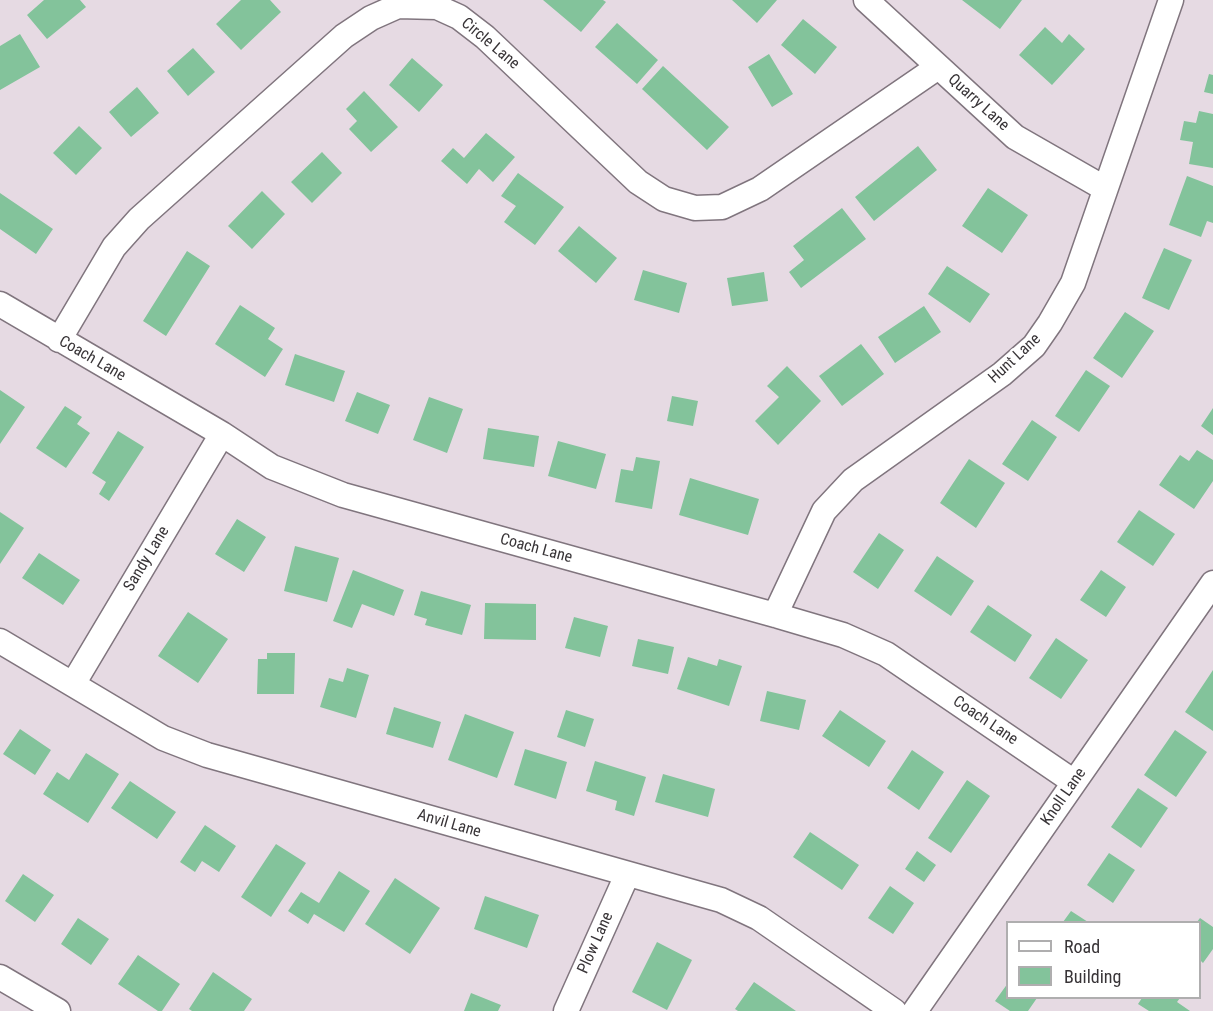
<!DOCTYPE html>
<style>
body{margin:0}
#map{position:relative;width:1213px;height:1011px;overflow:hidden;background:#e6dae3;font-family:"Roboto Condensed",sans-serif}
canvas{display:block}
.legend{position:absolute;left:1006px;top:921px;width:195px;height:78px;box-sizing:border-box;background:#fff;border:2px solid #afaeaf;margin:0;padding:8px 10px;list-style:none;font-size:18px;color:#383437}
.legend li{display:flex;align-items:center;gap:12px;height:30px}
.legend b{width:30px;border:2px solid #afaeaf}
</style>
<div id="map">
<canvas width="1213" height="1011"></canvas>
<ul class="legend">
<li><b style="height:8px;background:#fff"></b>Road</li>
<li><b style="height:16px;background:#83c39b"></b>Building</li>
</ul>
</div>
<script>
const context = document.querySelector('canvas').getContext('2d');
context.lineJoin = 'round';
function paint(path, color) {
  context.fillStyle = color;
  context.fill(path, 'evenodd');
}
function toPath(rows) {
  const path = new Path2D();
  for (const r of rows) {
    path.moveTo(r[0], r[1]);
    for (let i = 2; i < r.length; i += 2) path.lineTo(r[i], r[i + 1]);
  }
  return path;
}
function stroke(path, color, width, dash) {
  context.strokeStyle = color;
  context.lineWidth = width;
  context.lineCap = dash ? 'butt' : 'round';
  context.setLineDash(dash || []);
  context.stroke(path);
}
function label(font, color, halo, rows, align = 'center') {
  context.font = font + ' "Roboto Condensed",sans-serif';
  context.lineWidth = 4.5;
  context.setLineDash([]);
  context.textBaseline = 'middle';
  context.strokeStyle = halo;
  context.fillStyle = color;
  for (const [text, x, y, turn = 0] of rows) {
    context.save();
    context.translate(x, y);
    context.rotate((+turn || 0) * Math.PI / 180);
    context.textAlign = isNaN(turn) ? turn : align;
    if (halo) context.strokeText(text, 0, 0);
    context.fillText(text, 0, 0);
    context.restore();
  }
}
paint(toPath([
 [44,0,80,0,86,7,47,39,27,15],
 [241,0,270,0,281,12,241,50,216,24],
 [543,0,603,0,606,2,581,32],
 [732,0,777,0,757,23],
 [962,0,1022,0,1000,29],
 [803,19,837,47,815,74,781,45],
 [617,23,658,60,637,84,595,47],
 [1045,27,1062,43,1069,34,1085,49,1052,85,1019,55],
 [20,34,40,67,0,90,0,46],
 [193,48,215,72,188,96,167,71],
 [769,54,793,94,772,107,748,67],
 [412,58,443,85,419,112,389,85],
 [663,66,729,127,707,150,642,89],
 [1209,74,1213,75,1213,94,1204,92],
 [137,87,159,113,131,137,109,112],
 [364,91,398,127,371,152,349,129,357,121,346,109],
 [1199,111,1213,114,1213,168,1189,164,1193,142,1180,140,1184,121,1196,123],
 [79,126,102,148,76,175,53,153],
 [486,133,515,157,493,182,479,169,467,184,441,161,453,148,464,158],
 [918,146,937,170,874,221,855,197],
 [322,152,342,173,312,203,291,182],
 [518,173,564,207,535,245,504,222,516,206,501,196],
 [1187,176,1213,186,1213,223,1207,221,1201,237,1169,225],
 [988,188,1028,215,1002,253,962,226],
 [262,191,285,214,252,249,228,226],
 [0,193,53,229,36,254,0,229],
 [842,208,866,239,801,288,789,272,804,260,793,246],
 [579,226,617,258,596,283,558,251],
 [1164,248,1192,260,1169,310,1142,298],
 [187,251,210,266,166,336,143,321],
 [947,266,990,294,970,323,928,294],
 [643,270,687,283,679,313,634,300],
 [764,272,768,301,732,306,727,278],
 [240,305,275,328,268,339,283,349,265,377,215,344],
 [924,306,941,332,895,363,878,337],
 [1125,312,1154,331,1122,378,1093,358],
 [861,344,884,374,842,406,819,376],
 [295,354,345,371,334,402,285,385],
 [787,366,821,401,778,445,755,421,779,397,767,386],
 [1086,370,1110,386,1079,432,1055,416],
 [0,390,25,407,0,444],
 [357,392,390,405,378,434,345,421],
 [672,396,698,401,693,426,667,421],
 [429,397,463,409,447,453,413,440],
 [65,406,82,417,77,424,90,433,66,468,36,448],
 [1213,408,1213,435,1201,426],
 [1032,420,1057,437,1028,481,1002,464],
 [488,428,539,436,534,467,483,459],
 [118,431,144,447,109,501,99,494,106,482,92,473],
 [558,441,606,454,596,489,548,476],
 [1197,450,1213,460,1213,481,1194,509,1159,485,1180,455,1189,461],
 [636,457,660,461,652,509,615,502,621,469,633,471],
 [969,459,1005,483,976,528,940,503],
 [690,478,759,499,748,535,679,515],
 [1139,510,1175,534,1153,566,1117,542],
 [0,512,24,528,0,564],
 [237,519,266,537,244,572,215,554],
 [879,533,904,550,878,589,853,572],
 [295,546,339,558,327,602,284,591],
 [39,553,80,580,63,605,22,578],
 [937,556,974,581,951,616,914,591],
 [353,570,404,590,394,616,362,604,352,628,333,621],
 [1101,570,1126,587,1106,617,1080,600],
 [421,591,471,605,462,635,425,625,427,619,414,615],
 [485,603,536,604,536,640,484,639],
 [988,605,1032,635,1015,662,970,632],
 [188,612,228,639,198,683,158,656],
 [574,617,608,626,600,657,565,648],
 [1056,638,1088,660,1061,699,1029,678],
 [638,639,674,647,668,674,632,666],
 [267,653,295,653,294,694,257,694,258,659,267,659],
 [688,657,717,666,719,659,742,666,729,706,677,689],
 [347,668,369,675,356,718,320,707,329,678,343,682],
 [1213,670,1213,731,1185,712],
 [767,691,806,700,799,730,760,721],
 [394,707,441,722,433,748,386,734],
 [566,710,594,719,585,747,557,737],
 [840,710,886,741,869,767,822,736],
 [465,714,514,732,497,778,448,760],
 [20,729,51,750,35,775,3,754],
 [1175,730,1207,752,1176,797,1144,775],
 [525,749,567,762,556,799,514,785],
 [912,750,944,772,919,810,887,788],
 [86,753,119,774,88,823,43,794,57,772,69,780],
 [595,761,646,777,634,816,615,810,617,801,586,791],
 [663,774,715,789,708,817,655,802],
 [967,780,990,796,951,853,928,838],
 [130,781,176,812,157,839,111,808],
 [1138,788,1168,808,1141,848,1111,827],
 [205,825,236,846,219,872,202,861,195,872,180,862],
 [810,832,859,865,842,890,793,857],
 [276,844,306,863,271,917,241,897],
 [917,851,936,865,924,882,905,869],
 [1109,853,1135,870,1113,903,1087,885],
 [339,871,370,891,344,932,314,914,308,924,288,911,301,892,319,903],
 [23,874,54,895,35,922,5,901],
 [395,878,440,908,410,954,365,924],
 [890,886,914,903,893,934,868,918],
 [485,896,539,915,527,948,474,929],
 [1071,911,1088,922,1063,922],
 [78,918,109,939,91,965,61,944],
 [1200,918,1213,927,1213,949,1203,963,1200,960,1200,922,1197,922],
 [657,942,692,960,667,1010,632,992],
 [138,955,180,984,162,1011,158,1011,118,984],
 [213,972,252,999,244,1011,192,1011,189,1009],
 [754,982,796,1011,738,1011,735,1009],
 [1008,983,1008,998,1037,998,1028,1011,1010,1011,995,1001],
 [471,993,501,1005,498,1011,464,1011],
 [1142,998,1180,998,1177,1002,1190,1011,1149,1011,1138,1004]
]), '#83c39b');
const street = toPath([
 [866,0,1015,137,1104,188],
 [0,304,222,434,272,467,343,495,775,615,843,635,886,654,1074,782],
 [59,340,114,247,139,219,344,36,371,18,398,6,437,7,459,17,485,37,638,182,664,199,695,208,722,207,760,189,938,67],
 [775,615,824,511,853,480,1002,374,1034,346,1050,323,1073,283,1171,0],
 [0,641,163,738,207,755,721,900,759,918,894,1011],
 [73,684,222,434],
 [0,977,58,1011],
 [566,1011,627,875],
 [915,1011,1213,583]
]);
stroke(street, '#80757e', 27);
stroke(street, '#fff', 24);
label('16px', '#383437', '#fff', [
 ["Circle Lane",490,44,40],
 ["Quarry Lane",978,103,42],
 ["Coach Lane",92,359,30],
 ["Hunt Lane",1015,359,-43],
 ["Coach Lane",536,549,15],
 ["Sandy Lane",147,559,-59],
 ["Coach Lane",985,721,34],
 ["Knoll Lane",1064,797,-55],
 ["Anvil Lane",449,824,16],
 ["Plow Lane",596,943,-66]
]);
</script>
